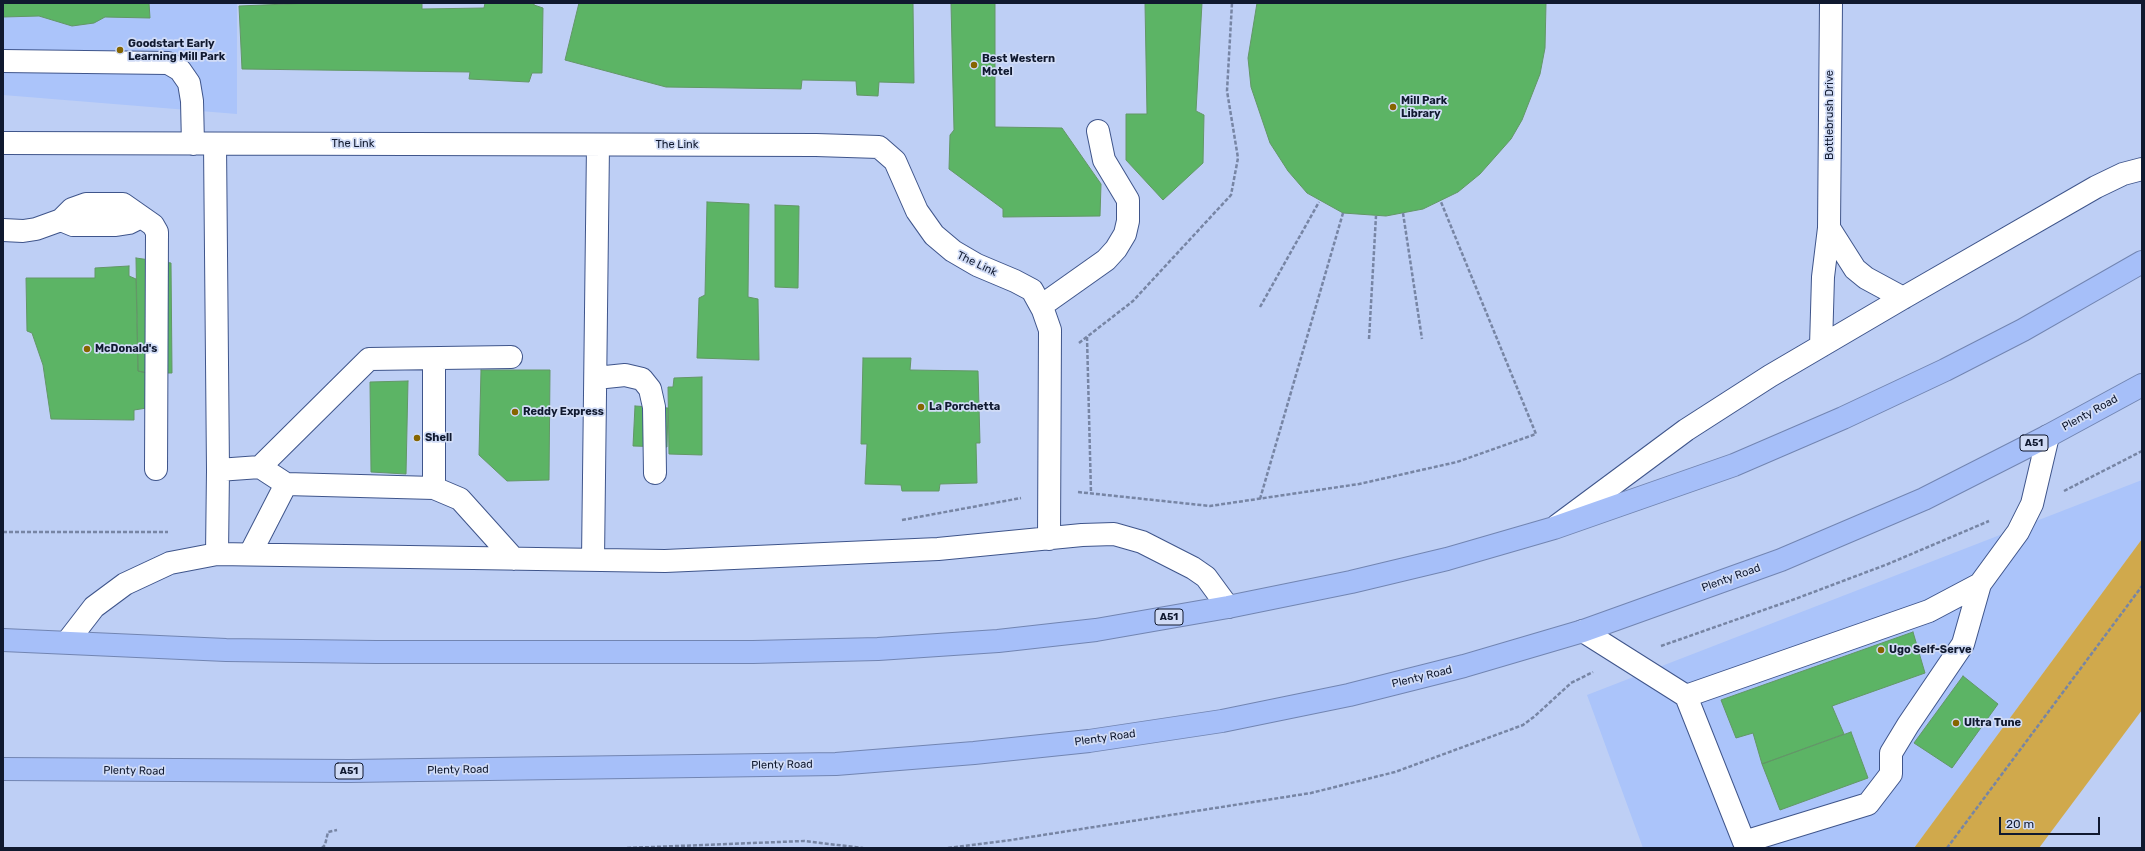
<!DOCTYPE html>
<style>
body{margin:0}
#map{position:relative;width:2145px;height:851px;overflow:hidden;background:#becff5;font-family:Rubik,sans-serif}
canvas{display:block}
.frame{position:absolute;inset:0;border:4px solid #10192f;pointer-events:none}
.scale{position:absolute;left:1999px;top:817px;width:101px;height:18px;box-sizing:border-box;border:2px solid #10192f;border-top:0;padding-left:5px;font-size:12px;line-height:14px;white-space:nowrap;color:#10192f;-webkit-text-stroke:3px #d1dcf6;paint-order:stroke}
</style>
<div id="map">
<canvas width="2145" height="851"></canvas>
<div class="frame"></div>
<div class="scale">20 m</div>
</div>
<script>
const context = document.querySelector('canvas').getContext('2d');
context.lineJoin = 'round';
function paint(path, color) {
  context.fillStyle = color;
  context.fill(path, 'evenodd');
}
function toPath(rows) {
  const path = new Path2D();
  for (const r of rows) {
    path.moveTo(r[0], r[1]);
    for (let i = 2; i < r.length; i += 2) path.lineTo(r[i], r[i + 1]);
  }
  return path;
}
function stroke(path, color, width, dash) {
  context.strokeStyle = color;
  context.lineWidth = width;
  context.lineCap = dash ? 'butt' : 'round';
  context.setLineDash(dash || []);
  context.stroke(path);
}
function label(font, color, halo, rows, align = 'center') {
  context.font = font + ' Rubik,sans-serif';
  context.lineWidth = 3.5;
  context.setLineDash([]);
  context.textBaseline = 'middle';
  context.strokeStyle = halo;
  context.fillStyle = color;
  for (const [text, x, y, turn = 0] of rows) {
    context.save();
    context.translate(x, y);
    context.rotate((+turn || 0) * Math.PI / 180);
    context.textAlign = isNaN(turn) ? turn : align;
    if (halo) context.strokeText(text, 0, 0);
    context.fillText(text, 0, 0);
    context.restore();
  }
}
paint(toPath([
 [3,3,237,3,237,114,3,95],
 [2142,480,2142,539,1914,848,1643,848,1587,695]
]), '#abc4fa');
paint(toPath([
 [2142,539,2142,710,2039,848,1914,848]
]), '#d0a94c');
const building = toPath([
 [3,3,149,3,150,18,105,17,94,23,72,26,39,16,3,17,3,3],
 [422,3,422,9,484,8,485,3,534,3,534,5,543,8,542,73,532,73,529,82,469,79,470,72,242,69,239,6,311,3,422,3],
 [579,3,913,3,914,83,879,82,878,96,857,95,856,81,802,80,801,89,666,87,565,60,579,3],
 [951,3,995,3,995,127,1062,128,1101,184,1100,216,1003,217,1003,209,949,169,950,135,954,130,951,3],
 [1145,3,1202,3,1196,111,1204,115,1203,163,1163,200,1126,160,1126,114,1147,114,1145,3],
 [1257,3,1546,3,1545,48,1540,74,1522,120,1511,139,1480,174,1458,192,1423,209,1386,216,1343,213,1307,193,1288,171,1270,143,1251,87,1248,58,1257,3],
 [707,202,749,204,748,297,758,299,759,360,697,358,699,298,705,295,707,202],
 [775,205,799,206,798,288,775,287,775,205],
 [136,258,171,263,172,373,147,373,138,371,136,258],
 [129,266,129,276,136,279,138,371,147,373,147,408,134,410,134,420,51,419,43,365,32,333,27,331,26,278,95,278,95,268,129,266],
 [863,358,911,358,910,370,978,371,980,443,976,443,977,483,940,484,939,491,902,491,901,485,865,484,867,444,861,444,863,358],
 [481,370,550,370,549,480,507,481,479,455,481,370],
 [702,377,702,455,669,454,668,387,673,387,674,378,702,377],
 [408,381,406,474,371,472,370,382,408,381],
 [635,406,668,408,667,447,633,446,635,406],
 [1913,632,1925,673,1832,706,1844,734,1762,764,1753,733,1736,738,1721,700,1913,632],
 [1963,676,1998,704,1952,768,1914,743,1963,676],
 [1851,732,1868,778,1780,810,1762,764,1851,732]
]);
paint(building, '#5cb465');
stroke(building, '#629766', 1);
const minor = toPath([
 [3,61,168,63,180,70,189,83,192,101,193,144],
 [3,143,816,145,879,147,895,161,917,211,934,235,953,251,977,265,1015,281,1032,290,1043,310,1050,330,1049,539],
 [215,144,218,470,217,554],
 [61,220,73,225,116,225,129,223,141,217],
 [1829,228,1855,269,1866,278,1903,298],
 [3,230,23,231,36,229,61,220,72,209,86,204,123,204,153,225,157,232,156,469],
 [1041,306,1106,260,1116,249,1125,234,1128,221,1128,200,1104,160,1098,131],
 [1821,346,1823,277,1829,228,1831,3],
 [596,378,625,375,642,379,650,389,654,407,655,473],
 [260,467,369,359,511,357],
 [218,470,260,467,286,484,434,488,460,499,514,559],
 [434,488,434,359],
 [1558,525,1686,430,1770,376,1903,298,2096,187,2123,174,2142,169],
 [250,554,286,484],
 [593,560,598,145],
 [1583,631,1686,696,1929,611,1980,584,2018,532,2032,504,2048,436],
 [67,642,94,607,125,584,170,563,217,554,665,561,938,549,1082,535,1114,534,1142,542,1193,568,1206,577,1228,607],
 [1686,696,1744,842,1868,804,1891,774,1891,753,1908,725,1963,644,1980,584]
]);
const highway = toPath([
 [3,640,226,650,376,652,753,652,878,649,998,641,1096,630,1228,607,1351,582,1447,559,1554,528,1734,465,1843,418,1945,370,2023,330,2142,262],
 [3,769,350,771,836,764,974,753,1089,741,1222,721,1349,695,1464,666,1583,631,1781,560,1924,499,2048,436,2142,385]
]);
stroke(minor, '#3f558b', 24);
stroke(highway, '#7285b2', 24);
stroke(toPath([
 [1403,213,1422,339],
 [1260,307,1319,202],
 [1087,337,1091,493],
 [1369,339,1376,216],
 [1079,343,1133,301,1231,195,1238,158,1227,91,1232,3],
 [2064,491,2142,451],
 [1078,492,1210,506,1359,484,1457,462,1536,434,1441,202],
 [1260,499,1343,213],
 [902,520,1021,498],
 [3,532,168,532],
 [1661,646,1795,599,1888,564,1989,521],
 [322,848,325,845,328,832,337,830],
 [627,848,804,841,863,848],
 [948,848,1011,840,1311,793,1395,772,1523,725,1535,716,1571,683,1593,672],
 [1947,848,2142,586]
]), '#7785a4', 2.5, [4, 2]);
stroke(minor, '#fff', 22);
stroke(highway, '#a6bff9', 22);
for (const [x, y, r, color] of [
 [120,50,4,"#866500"],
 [974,65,4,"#866500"],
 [1393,107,4,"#866500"],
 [87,349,4,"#866500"],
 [921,407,4,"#866500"],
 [515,412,4,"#866500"],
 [417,438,4,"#866500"],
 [1881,650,4,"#866500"],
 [1956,723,4,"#866500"]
]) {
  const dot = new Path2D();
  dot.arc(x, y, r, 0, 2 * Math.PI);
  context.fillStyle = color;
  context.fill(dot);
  stroke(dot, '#d1dcf6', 1.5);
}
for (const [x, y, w] of [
 [2034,443,28],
 [1169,617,28],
 [349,771,28]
]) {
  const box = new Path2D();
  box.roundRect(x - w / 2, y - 8, w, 16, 3);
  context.fillStyle = '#d1dcf6';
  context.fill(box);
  stroke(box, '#10192f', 1);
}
label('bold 10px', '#10192f', null, [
 ["A51",2034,443],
 ["A51",1169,617],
 ["A51",349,771]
]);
label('bold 11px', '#10192f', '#d1dcf6', [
 ["Goodstart Early",128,44],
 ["Learning Mill Park",128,57],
 ["Best Western",982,59],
 ["Motel",982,72],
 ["Mill Park",1401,101],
 ["Library",1401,114],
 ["McDonald's",95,349],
 ["La Porchetta",929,407],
 ["Reddy Express",523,412],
 ["Shell",425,438],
 ["Ugo Self-Serve",1889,650],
 ["Ultra Tune",1964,723]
], 'left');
label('11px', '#10192f', '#d1dcf6', [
 ["Bottlebrush Drive",1830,115,-90],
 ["The Link",353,144],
 ["The Link",677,145],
 ["The Link",977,264,26],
 ["Plenty Road",2090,413,-29],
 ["Plenty Road",1731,578,-20],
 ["Plenty Road",1422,677,-14],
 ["Plenty Road",1105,738,-8],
 ["Plenty Road",782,765,-1],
 ["Plenty Road",458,770,-1],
 ["Plenty Road",134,771,1]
]);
</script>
